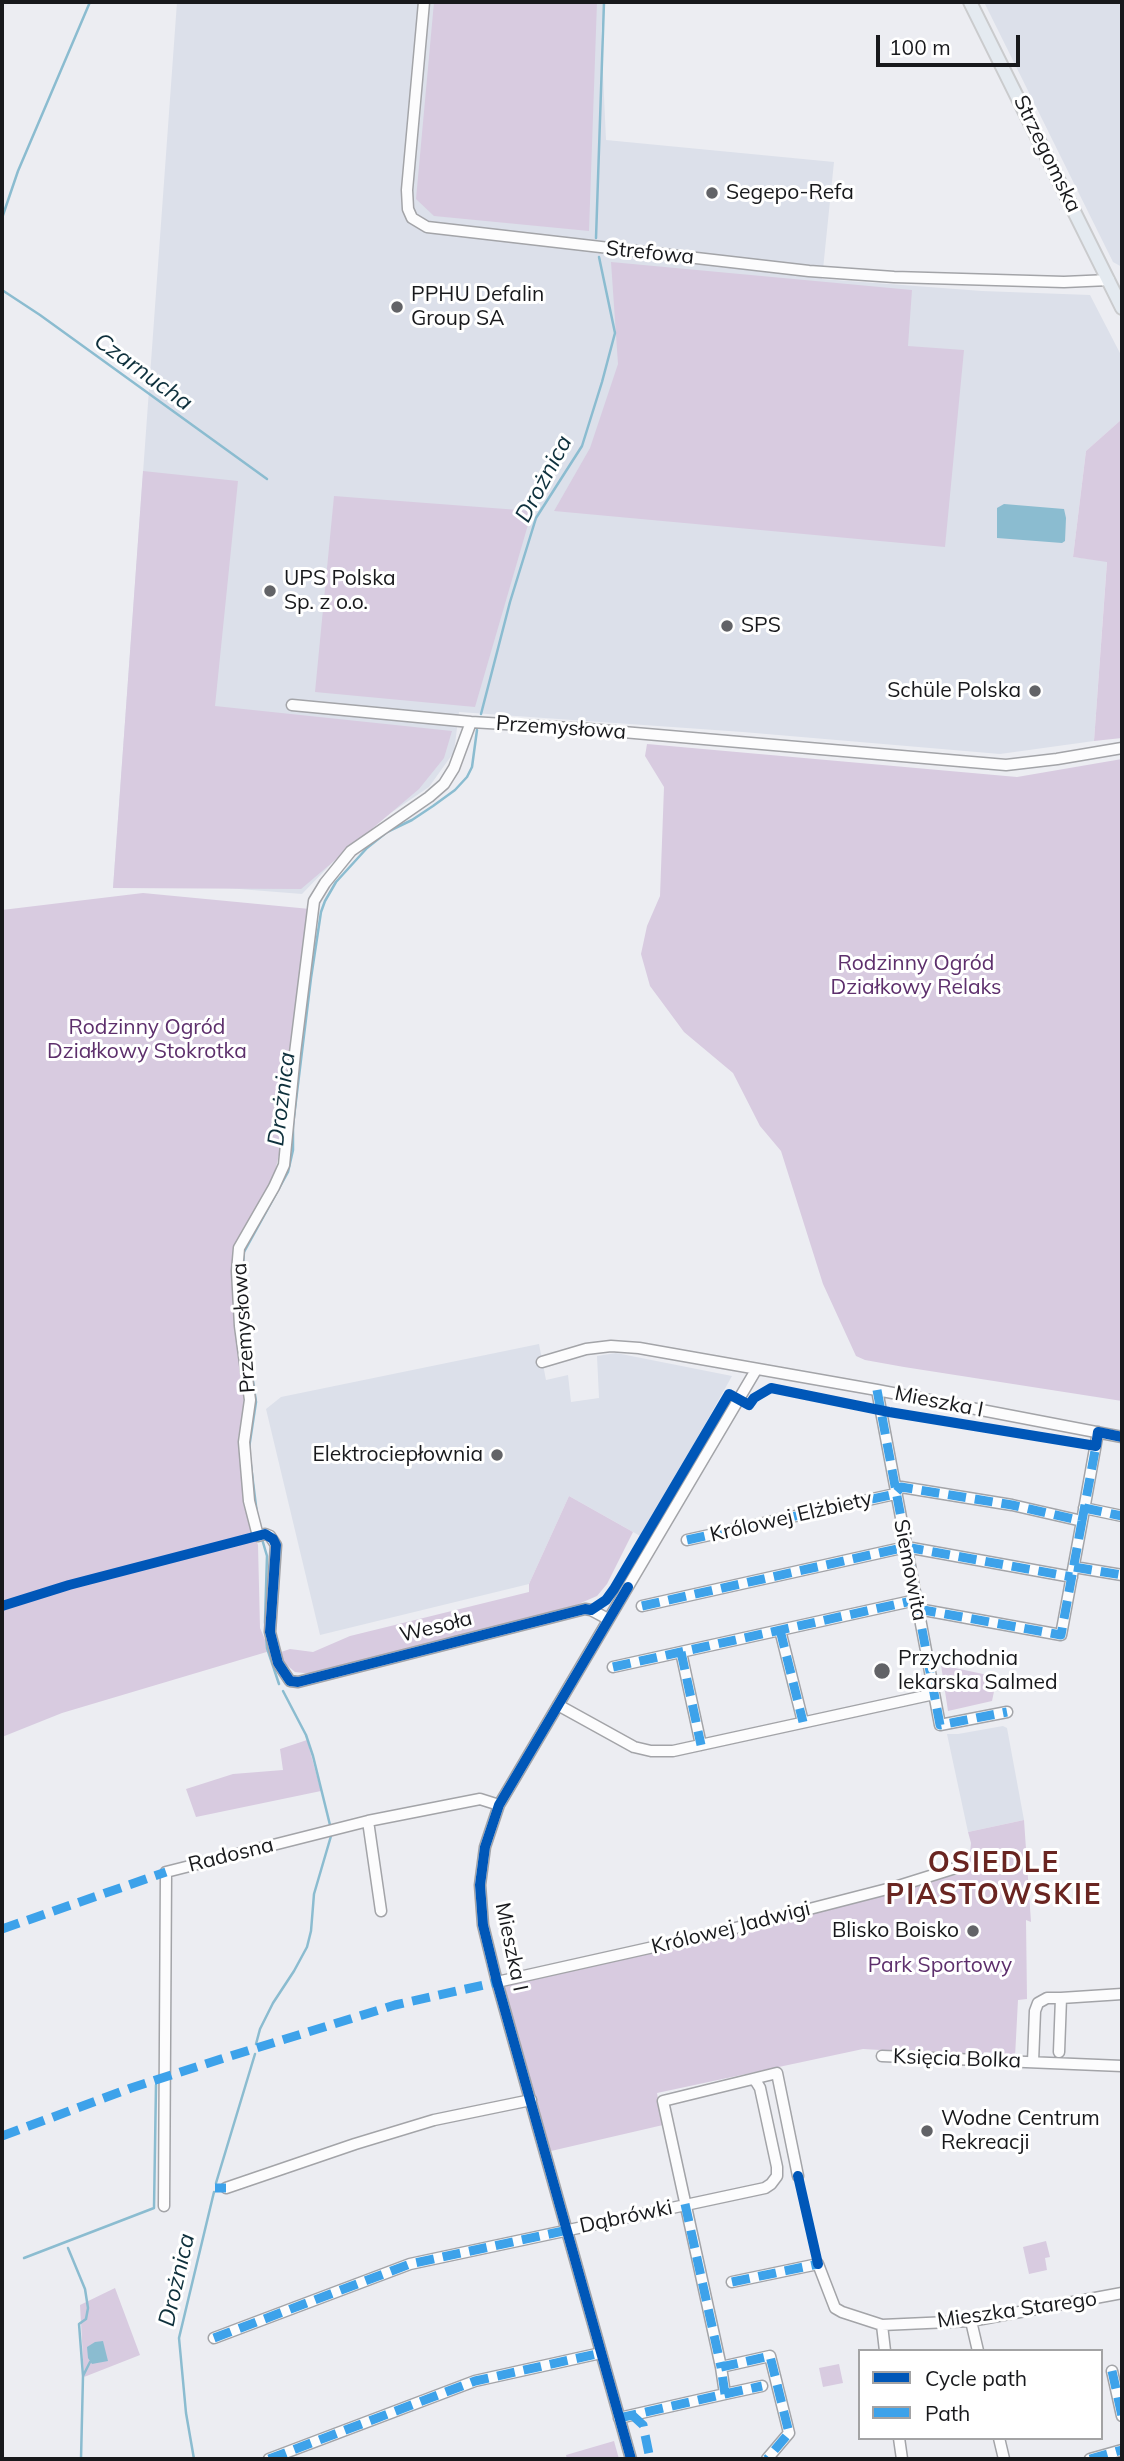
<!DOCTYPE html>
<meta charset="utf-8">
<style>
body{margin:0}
#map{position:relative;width:1124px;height:2461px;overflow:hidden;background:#ecedf2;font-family:Mulish,sans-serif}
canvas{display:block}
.frame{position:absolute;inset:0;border:4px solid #18191c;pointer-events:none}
.legend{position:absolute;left:858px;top:2349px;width:245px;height:91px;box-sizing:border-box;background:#fff;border:2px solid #a3a3a4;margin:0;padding:9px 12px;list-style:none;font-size:21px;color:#18191c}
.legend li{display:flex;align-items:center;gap:14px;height:35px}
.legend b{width:35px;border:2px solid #a3a3a4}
.scale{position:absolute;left:876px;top:35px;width:144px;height:32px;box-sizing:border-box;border:4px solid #18191c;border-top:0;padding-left:9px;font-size:21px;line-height:24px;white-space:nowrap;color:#18191c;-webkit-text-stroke:5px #fff;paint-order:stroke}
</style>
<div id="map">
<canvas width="1124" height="2461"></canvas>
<div class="frame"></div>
<ul class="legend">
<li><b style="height:9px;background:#0057b8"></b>Cycle path</li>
<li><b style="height:9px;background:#3da2ea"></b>Path</li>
</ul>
<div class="scale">100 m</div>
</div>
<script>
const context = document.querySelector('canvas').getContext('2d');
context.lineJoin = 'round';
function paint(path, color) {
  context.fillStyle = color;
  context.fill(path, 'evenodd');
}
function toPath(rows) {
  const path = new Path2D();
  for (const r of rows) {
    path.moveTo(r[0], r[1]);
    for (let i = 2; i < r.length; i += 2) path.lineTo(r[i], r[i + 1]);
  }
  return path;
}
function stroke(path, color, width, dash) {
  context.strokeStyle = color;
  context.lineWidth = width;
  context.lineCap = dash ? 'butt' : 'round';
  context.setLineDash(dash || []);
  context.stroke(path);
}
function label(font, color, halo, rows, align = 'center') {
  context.font = font + ' Mulish,sans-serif';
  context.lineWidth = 6;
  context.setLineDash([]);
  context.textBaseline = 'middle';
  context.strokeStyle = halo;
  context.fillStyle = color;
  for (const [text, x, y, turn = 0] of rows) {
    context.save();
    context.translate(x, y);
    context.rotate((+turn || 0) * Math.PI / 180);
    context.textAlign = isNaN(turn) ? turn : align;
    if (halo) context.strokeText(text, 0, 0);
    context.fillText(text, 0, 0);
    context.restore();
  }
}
paint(toPath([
 [177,2,605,2,601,31,606,140,834,162,822,279,982,291,1090,295,1122,357,1122,419,1086,451,1073,557,1107,561,1094,741,1000,754,743,732,459,712,454,752,429,787,361,833,302,894,189,885,113,888],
 [984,2,1122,2,1122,267,1113,262],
 [539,1344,546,1380,568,1375,571,1402,599,1398,597,1356,616,1353,732,1376,642,1537,569,1496,529,1584,320,1635,266,1409,281,1397],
 [1003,1726,1007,1728,1024,1820,968,1832,947,1734,958,1734]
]), '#dce0ea');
paint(toPath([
 [434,2,597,2,589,231,434,216,416,199],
 [611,262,912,290,908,346,964,350,945,547,554,511,590,448,618,364],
 [1122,419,1122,738,1094,741,1107,562,1073,557,1086,451],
 [143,471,238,481,215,706,452,731,444,758,419,789,301,889,113,888],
 [334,496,532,511,475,707,315,692],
 [647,744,1017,777,1122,759,1122,1401,904,1367,865,1360,856,1356,823,1284,781,1151,760,1126,733,1073,684,1032,650,986,641,954,647,926,660,896,664,787,645,756],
 [143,893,310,909,283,1139,273,1179,233,1247,237,1333,245,1404,238,1439,252,1530,258,1545,260,1628,270,1651,62,1713,2,1737,2,910],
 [569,1496,633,1532,607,1584,597,1596,546,1618,312,1674,295,1672,282,1661,281,1652,290,1649,313,1652,350,1636,529,1592,529,1584],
 [941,1665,997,1677,992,1701,948,1711],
 [307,1740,321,1791,196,1817,186,1789,233,1774,283,1770,280,1749],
 [1024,1820,1031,1922,1026,1920,1027,1999,1018,2000,1015,2057,1011,2057,1011,2054,984,2052,983,2056,863,2049,657,2093,663,2125,551,2151,531,2100,497,1982,960,1874,969,1864,971,1843,968,1832],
 [1046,2241,1050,2257,1045,2258,1047,2270,1029,2274,1023,2247],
 [115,2288,140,2355,84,2377,80,2305],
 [839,2364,843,2383,823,2387,819,2368],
 [614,2441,619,2459,567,2459,566,2455]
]), '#d8cbe0');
paint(toPath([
 [1004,504,1064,509,1066,518,1065,541,1062,543,997,538,997,508],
 [103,2341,108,2361,92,2364,88,2358,87,2347,95,2342]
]), '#8bbcd0');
stroke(toPath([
 [2,218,18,171,90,2],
 [596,238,604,2],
 [2,290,40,315,267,479],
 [481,714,510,602,536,518,582,446,602,382,615,333,599,257],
 [242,1278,244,1252,288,1172,293,1150,293,1125,311,978,321,912,325,901,336,882,367,848,387,832,412,820,433,806,455,790,467,777,472,767,477,730],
 [246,1333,256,1402,249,1448],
 [250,1458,257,1514],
 [262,1539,267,1556,265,1622,267,1648,279,1684],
 [283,1691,306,1735,313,1756,330,1825],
 [256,2044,260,2029,273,2003,294,1971,307,1947,311,1931,314,1894,331,1836],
 [216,2183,255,2054],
 [68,2248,85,2289,88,2308,86,2319,79,2324,83,2376],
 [24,2258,154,2208,156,2085],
 [81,2459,83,2376,90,2362],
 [194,2459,186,2413,179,2338,214,2192]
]), '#8bbcd0', 2.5);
const minor = toPath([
 [424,2,407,190,408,209,412,218,427,227,809,271,894,277,1064,282,1109,280],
 [292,705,471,722,588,729,1006,765,1057,759,1122,748],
 [471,722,454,768,444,784,429,797,351,851,325,883,314,901,295,1053,284,1165,274,1187,239,1248,237,1271,240,1326,250,1400,244,1442,249,1501,258,1536,265,1534,270,1536,276,1545,270,1632,278,1663,290,1681,298,1682,585,1609,591,1610,608,1619],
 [542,1362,586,1349,611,1346,639,1348,877,1390,1122,1437],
 [877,1390,940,1725,1007,1712],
 [1084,1508,1122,1516],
 [687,1540,895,1494,901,1487,1012,1505,1082,1521,1098,1432],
 [1074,1567,1122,1575],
 [642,1606,906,1547,1072,1577],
 [918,1609,1061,1635,1082,1521],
 [780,1630,803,1722],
 [681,1652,701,1745],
 [613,1667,916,1600],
 [558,1705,634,1747,651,1751,673,1751,934,1694],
 [368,1821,381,1911],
 [497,1982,716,1933,895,1887,962,1866],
 [1061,1998,1122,1994],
 [882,2056,1122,2066],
 [1033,2062,1035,2011,1038,2003,1047,1998,1061,1998,1059,2052],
 [226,2188,355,2144,434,2120,531,2100],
 [164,2206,166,1872,368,1821,480,1799,499,1805],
 [732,2282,818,2264,835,2308,842,2312,882,2325,971,2321,1122,2293],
 [971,2321,978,2351],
 [882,2325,885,2351],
 [214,2338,410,2264,765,2188,771,2184,777,2176,777,2167,760,2088,755,2080],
 [721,2367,663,2101,777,2073,798,2176],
 [1112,2371,1122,2416],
 [725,2394,762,2386],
 [619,2418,725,2394,721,2367,770,2356,789,2433,767,2459],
 [899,2438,902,2459],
 [999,2438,1004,2459],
 [269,2459,475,2381,601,2353],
 [631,2459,497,1982,483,1925,480,1885,485,1847,499,1805,756,1370],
 [1090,2459,1122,2450]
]);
const major = toPath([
 [970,2,1122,308]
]);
stroke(minor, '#a3a4a8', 13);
stroke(major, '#cacbcd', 16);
stroke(minor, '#fcfcfd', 10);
stroke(major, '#e4eaf0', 12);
stroke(toPath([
 [877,1390,940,1725,1007,1712],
 [1084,1508,1122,1516],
 [687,1540,895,1494,901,1487,1012,1505,1082,1521,1097,1440],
 [1074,1567,1122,1575],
 [642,1606,906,1547,1072,1577],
 [918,1609,1061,1635,1082,1521],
 [780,1630,803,1722],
 [681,1652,701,1745],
 [613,1667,916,1600],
 [2,1929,166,1872],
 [2,2136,131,2088,221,2059,395,2005,497,1982],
 [215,2188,226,2188],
 [685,2204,721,2367],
 [732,2282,818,2264],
 [214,2338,410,2264,568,2230],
 [1112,2371,1122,2416],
 [725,2394,762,2386],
 [631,2414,643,2425,650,2459],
 [619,2418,725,2394,721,2367,770,2356,789,2433,767,2459],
 [269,2459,475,2381,601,2353],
 [1090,2459,1122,2450]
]), '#3da2ea', 9, [18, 9]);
stroke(toPath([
 [628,1587,499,1805,485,1847,480,1885,483,1925,497,1982,631,2459],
 [2,1606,69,1585,265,1534,273,1539,276,1545,270,1632,278,1663,290,1681,298,1682,585,1609,591,1610,606,1600,614,1589,729,1394,749,1405,754,1398,771,1388,889,1412,1096,1446,1098,1432,1122,1437],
 [798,2176,818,2264]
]), '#0057b8', 10);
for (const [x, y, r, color] of [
 [712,193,7,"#626367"],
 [397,307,7,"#626367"],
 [270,591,7,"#626367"],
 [727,626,7,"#626367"],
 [1035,691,7,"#626367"],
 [497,1455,7,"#626367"],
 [882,1671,9,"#626367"],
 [973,1931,7,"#626367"],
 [927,2131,7,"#626367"]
]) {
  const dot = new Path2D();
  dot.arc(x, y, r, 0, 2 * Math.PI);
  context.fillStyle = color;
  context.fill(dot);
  stroke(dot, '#fff', 2.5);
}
label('21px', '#18191c', '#fff', [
 ["Strzegomska",1047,154,64],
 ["Strefowa",650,253,6],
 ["Przemysłowa",561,728,4],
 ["Przemysłowa",244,1328,-94],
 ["Mieszka I",939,1402,11],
 ["Królowej Elżbiety",791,1517,-13],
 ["Siemowita",910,1570,79],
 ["Wesoła",436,1627,-14],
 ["Radosna",231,1855,-14],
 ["Królowej Jadwigi",731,1928,-14],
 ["Mieszka I",511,1947,78],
 ["Księcia Bolka",957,2059,2],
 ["Dąbrówki",626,2217,-12],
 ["Mieszka Starego",1017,2310,-8]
]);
label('21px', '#18191c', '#fff', [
 ["Segepo-Refa",726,193],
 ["PPHU Defalin",411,295],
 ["Group SA",411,319],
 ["UPS Polska",284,579],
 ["Sp. z o.o.",284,603],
 ["SPS",741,626],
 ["Schüle Polska",1021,691,"right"],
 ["Elektrociepłownia",483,1455,"right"],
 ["Przychodnia",898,1659],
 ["lekarska Salmed",898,1683],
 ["Blisko Boisko",959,1931,"right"],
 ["Wodne Centrum",941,2119],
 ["Rekreacji",941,2143]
], 'left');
label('21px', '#5d2f6c', '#fff', [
 ["Rodzinny Ogród",916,964],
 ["Działkowy Relaks",916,988],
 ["Rodzinny Ogród",147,1028],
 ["Działkowy Stokrotka",147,1052],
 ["Park Sportowy",940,1966]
]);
label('italic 23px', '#0e303c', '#fff', [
 ["Czarnucha",143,372,36],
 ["Drożnica",544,479,-62],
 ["Drożnica",282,1099,-83],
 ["Drożnica",177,2280,-77]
]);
context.letterSpacing = '2px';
label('bold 28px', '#6a2521', '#fff', [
 ["OSIEDLE",994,1864],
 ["PIASTOWSKIE",994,1896]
]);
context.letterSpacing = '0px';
</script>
